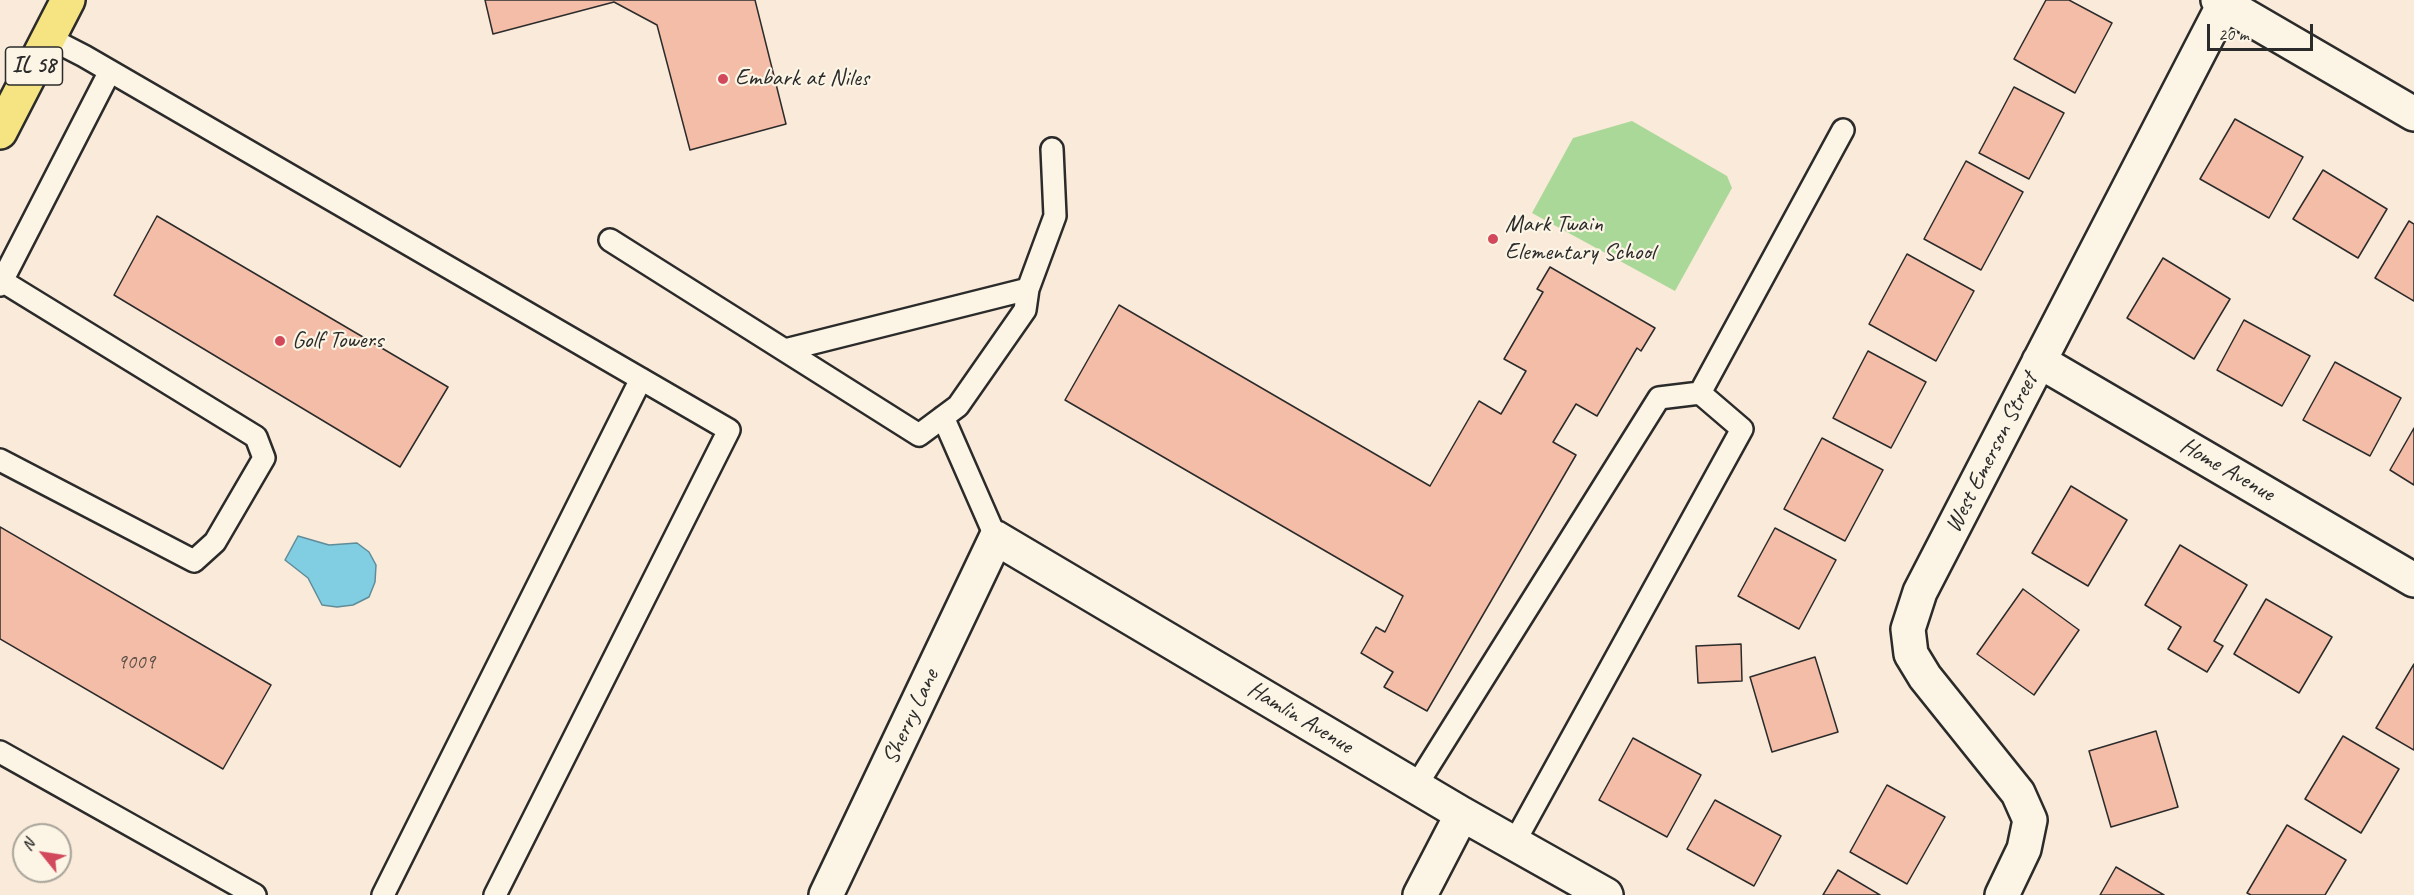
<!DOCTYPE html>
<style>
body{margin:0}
#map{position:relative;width:2414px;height:895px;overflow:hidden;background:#faead9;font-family:Caveat,sans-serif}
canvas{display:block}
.north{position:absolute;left:12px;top:823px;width:60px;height:60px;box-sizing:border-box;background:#fcf5e5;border:2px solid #a8a49b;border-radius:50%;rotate:300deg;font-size:16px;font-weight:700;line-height:24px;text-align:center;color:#2b2b2b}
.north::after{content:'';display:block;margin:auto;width:21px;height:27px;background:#d1495b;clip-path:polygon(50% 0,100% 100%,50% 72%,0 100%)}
.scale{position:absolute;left:2207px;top:24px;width:106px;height:27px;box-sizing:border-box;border:3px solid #2b2b2b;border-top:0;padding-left:8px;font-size:18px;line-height:21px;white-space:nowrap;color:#2b2b2b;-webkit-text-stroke:4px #fcf5e5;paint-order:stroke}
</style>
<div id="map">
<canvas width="2414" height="895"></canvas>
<div class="north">N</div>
<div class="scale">20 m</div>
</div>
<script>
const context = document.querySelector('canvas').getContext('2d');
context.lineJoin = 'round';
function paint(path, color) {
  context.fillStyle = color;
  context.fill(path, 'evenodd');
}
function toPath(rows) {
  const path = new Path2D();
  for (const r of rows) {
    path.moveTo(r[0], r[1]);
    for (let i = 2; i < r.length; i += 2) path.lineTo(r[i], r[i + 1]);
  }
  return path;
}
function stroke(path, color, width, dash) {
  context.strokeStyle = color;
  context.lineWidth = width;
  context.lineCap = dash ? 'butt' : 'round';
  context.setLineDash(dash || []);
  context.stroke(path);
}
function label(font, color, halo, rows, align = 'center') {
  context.font = font + ' Caveat,sans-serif';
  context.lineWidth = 4.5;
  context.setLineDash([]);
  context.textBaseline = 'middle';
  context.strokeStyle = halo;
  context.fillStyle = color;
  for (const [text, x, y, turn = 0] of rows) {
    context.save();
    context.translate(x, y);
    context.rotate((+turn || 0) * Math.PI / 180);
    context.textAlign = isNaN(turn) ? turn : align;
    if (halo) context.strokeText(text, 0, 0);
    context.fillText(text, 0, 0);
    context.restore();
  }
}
paint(toPath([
 [1632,121,1727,176,1732,188,1675,291,1532,213,1573,138]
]), '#aad898');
const water = toPath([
 [298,536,329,545,357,543,369,552,376,565,375,582,369,597,353,605,337,607,322,605,308,578,285,560,298,536]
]);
paint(water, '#81cde1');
stroke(water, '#5f8c98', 1.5);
const building = toPath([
 [485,0,755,0,786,124,690,150,657,25,614,2,493,34,485,0],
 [2046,0,2069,0,2112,23,2075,93,2014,59,2046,0],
 [2014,87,2064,113,2029,179,1979,153,2014,87],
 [2235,119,2303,157,2269,218,2200,179,2235,119],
 [1966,161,2023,192,1981,270,1924,239,1966,161],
 [2323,170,2387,209,2358,258,2293,219,2323,170],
 [157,216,448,387,400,467,114,295,157,216],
 [2409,221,2414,224,2414,301,2375,278,2409,221],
 [1907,254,1974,291,1936,361,1869,324,1907,254],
 [2163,258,2230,299,2194,359,2127,318,2163,258],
 [1550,267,1655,328,1641,351,1637,348,1597,416,1576,404,1553,442,1576,455,1427,711,1384,687,1393,672,1361,653,1376,627,1385,632,1403,596,1065,400,1119,305,1430,486,1479,401,1501,414,1526,371,1504,359,1543,292,1537,289,1550,267],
 [2244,320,2310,356,2282,406,2217,370,2244,320],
 [1868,351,1926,382,1891,448,1833,418,1868,351],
 [2335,362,2401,398,2370,456,2303,420,2335,362],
 [2414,428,2414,485,2390,470,2414,428],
 [1822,438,1883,470,1845,541,1784,509,1822,438],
 [2071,486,2127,520,2088,586,2032,553,2071,486],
 [0,527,271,685,223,769,0,639,0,527],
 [1775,528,1836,560,1799,629,1738,596,1775,528],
 [2180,545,2247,585,2214,641,2223,646,2207,672,2168,649,2181,627,2145,605,2180,545],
 [2023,589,2079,630,2034,695,1977,654,2023,589],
 [2266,599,2332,637,2299,693,2234,654,2266,599],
 [1741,644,1742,681,1698,683,1696,646,1741,644],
 [1815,657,1838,732,1772,752,1750,677,1815,657],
 [2414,664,2414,750,2376,728,2414,664],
 [2156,731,2178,807,2111,827,2089,751,2156,731],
 [2343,736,2399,769,2361,833,2305,799,2343,736],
 [1633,738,1701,775,1667,837,1599,800,1633,738],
 [1887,785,1945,817,1907,884,1850,852,1887,785],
 [1715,800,1781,836,1754,886,1687,849,1715,800],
 [2287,825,2346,860,2325,895,2251,895,2247,893,2287,825],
 [2116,867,2164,895,2100,895,2116,867],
 [1838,870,1880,895,1823,895,1838,870]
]);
paint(building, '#f4bda7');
stroke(building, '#2b2b2b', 1.5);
const service = toPath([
 [49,38,84,56,729,430,495,895],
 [610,240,919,435,958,406,1025,310,1028,289,1055,216,1052,149],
 [0,285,110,71],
 [785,350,1028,289],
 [1700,393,1843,130],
 [943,417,996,538],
 [0,460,194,561,215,542,264,458,256,437,2,281],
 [0,752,255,895],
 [1416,786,1659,398,1700,393,1742,429,1514,843],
 [383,895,641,379]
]);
const minor = toPath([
 [2218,0,2414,114],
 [2039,361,2414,580],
 [826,895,996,538,1462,814,1606,895],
 [1420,895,1462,814],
 [2002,895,2024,849,2030,820,2018,793,1925,677,1911,654,1908,629,1920,592,2224,4]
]);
const primary = toPath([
 [0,132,68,0]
]);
stroke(service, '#2b2b2b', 26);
stroke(minor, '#2b2b2b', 38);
stroke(primary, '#2b2b2b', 38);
stroke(service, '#fcf5e5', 21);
stroke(minor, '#fcf5e5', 33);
stroke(primary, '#f6e381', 33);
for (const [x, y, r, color] of [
 [723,79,6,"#d1495b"],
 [1493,239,6,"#d1495b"],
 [280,341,6,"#d1495b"]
]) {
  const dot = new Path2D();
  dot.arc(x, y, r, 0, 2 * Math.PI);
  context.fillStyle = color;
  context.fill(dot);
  stroke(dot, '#fcf5e5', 2);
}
label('21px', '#5d504a', null, [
 ["9009",136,662]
]);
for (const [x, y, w] of [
 [34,66,57]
]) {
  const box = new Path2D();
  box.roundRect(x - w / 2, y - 19, w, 38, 4.5);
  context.fillStyle = '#fcf5e5';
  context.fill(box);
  stroke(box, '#2b2b2b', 1.5);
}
label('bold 22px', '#2b2b2b', null, [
 ["IL 58",34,66]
]);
label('24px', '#2b2b2b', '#fcf5e5', [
 ["Embark at Niles",735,79],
 ["Mark Twain",1505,225],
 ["Elementary School",1505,253],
 ["Golf Towers",292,341]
], 'left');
label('24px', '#2b2b2b', '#fcf5e5', [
 ["West Emerson Street",1992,453,-63],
 ["Home Avenue",2227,470,30],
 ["Sherry Lane",911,717,-65],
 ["Hamlin Avenue",1300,718,31]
]);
</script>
